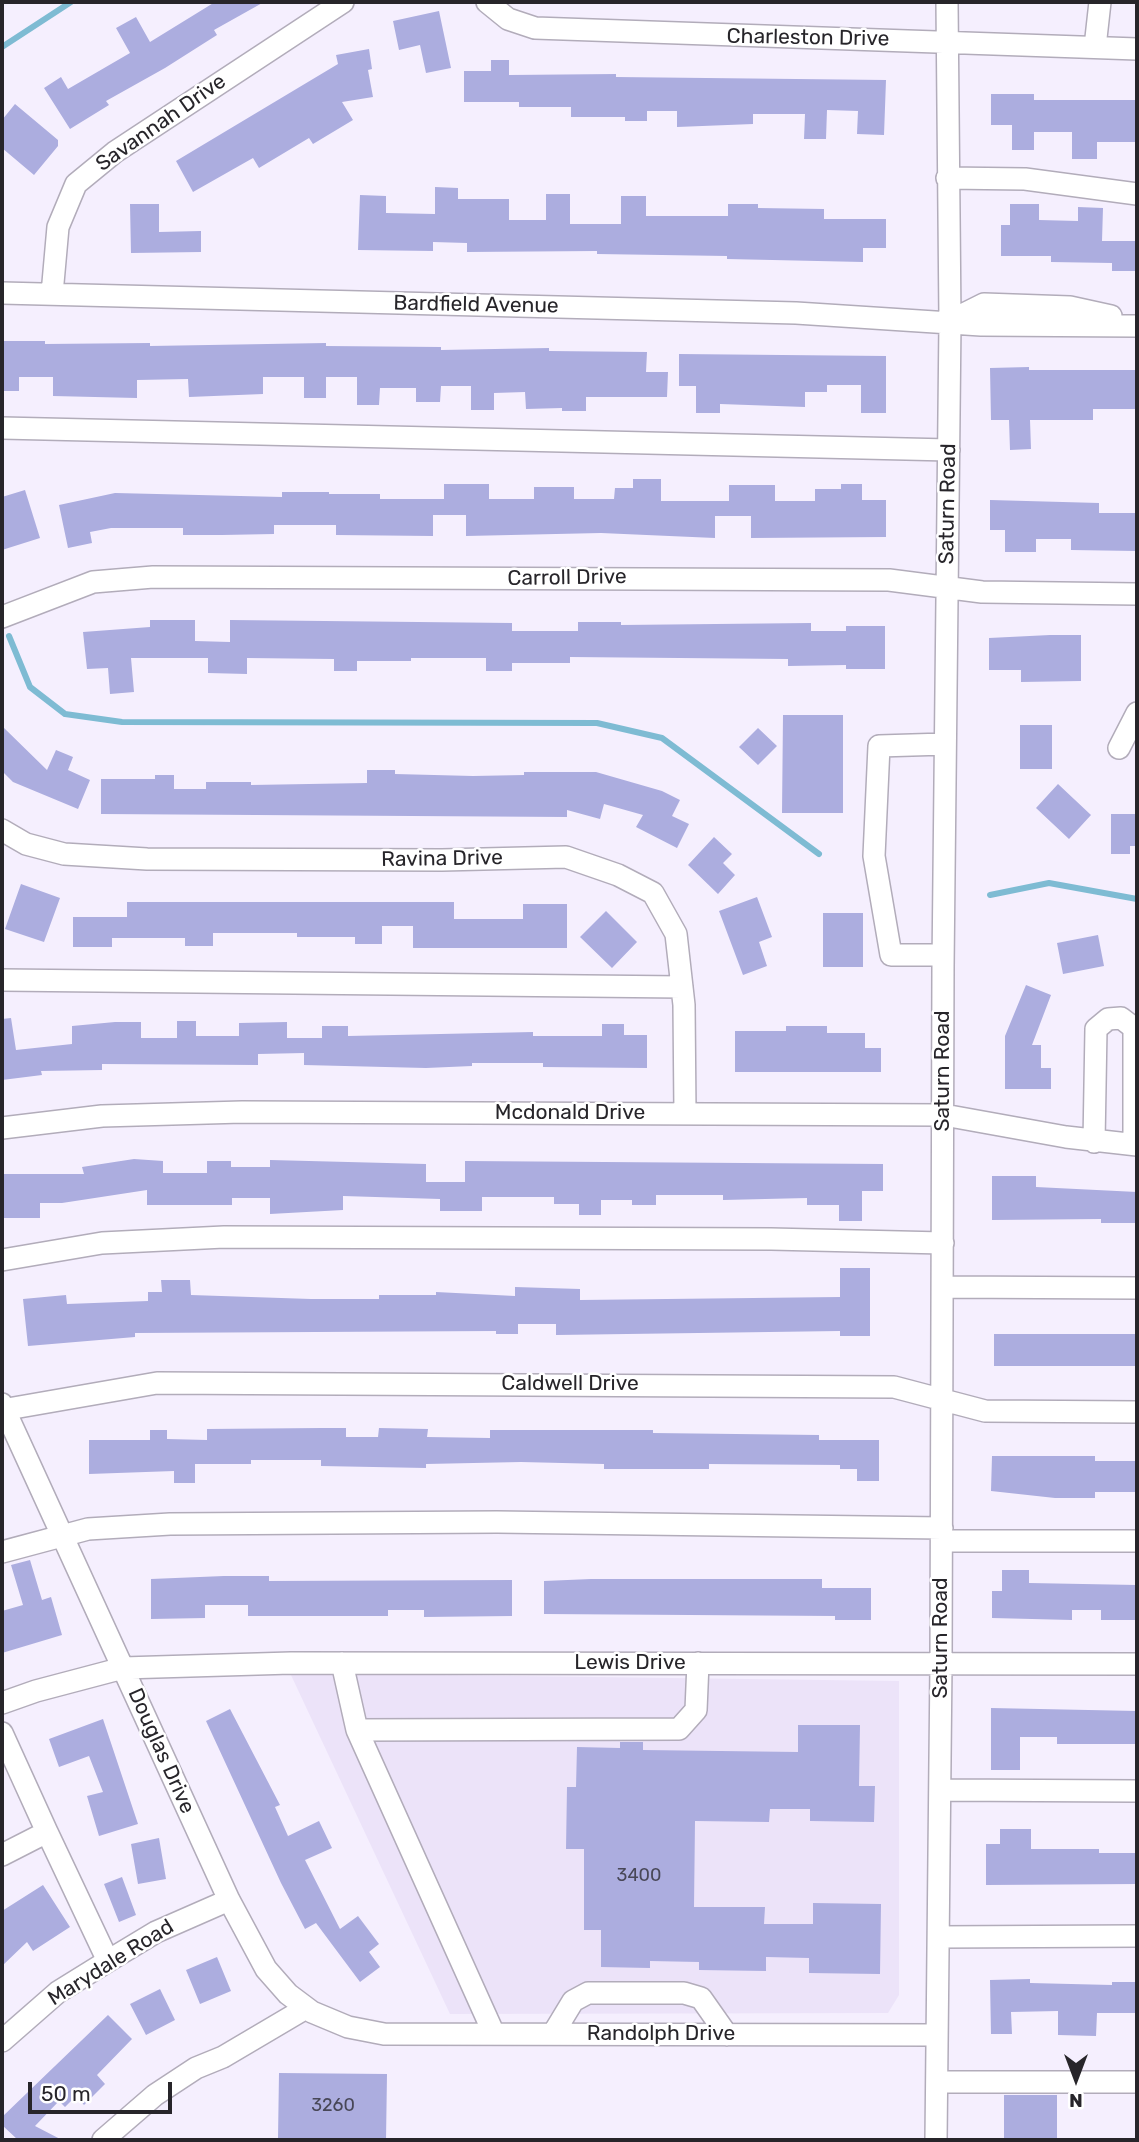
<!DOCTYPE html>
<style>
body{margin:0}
#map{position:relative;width:1139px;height:2142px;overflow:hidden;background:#f5effe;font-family:Rubik,sans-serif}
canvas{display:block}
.frame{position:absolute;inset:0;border:4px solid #27252a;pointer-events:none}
.north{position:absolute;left:1041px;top:2044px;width:70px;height:70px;-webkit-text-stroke:5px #fff;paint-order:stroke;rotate:180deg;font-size:19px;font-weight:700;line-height:28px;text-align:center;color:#27252a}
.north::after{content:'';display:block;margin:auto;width:24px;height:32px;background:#27252a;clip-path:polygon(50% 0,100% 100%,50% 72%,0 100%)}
.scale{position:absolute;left:28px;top:2082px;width:144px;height:32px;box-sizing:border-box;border:4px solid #27252a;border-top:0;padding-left:9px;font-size:21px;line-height:24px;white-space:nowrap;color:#27252a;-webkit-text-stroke:5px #fff;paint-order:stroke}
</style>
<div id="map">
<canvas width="1139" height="2142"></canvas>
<div class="frame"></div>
<div class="north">N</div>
<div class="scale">50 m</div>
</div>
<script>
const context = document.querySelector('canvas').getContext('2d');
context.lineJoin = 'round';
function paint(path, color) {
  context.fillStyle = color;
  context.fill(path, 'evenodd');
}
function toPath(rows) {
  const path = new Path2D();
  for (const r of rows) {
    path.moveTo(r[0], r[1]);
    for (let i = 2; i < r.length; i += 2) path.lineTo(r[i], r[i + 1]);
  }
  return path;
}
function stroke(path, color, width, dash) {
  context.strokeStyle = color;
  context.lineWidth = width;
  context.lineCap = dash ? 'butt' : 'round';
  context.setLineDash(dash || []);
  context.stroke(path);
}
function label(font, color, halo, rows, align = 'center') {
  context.font = font + ' Rubik,sans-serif';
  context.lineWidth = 5;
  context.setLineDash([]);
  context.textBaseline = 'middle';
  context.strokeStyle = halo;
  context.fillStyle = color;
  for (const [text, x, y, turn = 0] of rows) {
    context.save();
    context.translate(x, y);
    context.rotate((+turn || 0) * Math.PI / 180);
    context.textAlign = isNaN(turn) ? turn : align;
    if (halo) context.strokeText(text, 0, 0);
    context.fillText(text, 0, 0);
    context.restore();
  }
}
paint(toPath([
 [290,1673,899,1681,899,1995,888,2013,450,2014]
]), '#ece3f9');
stroke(toPath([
 [2,47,71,2],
 [9,636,30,687,65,714,122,722,597,723,662,738,819,854],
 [990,895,1049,883,1137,899]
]), '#7ebbd3', 6);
paint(toPath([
 [215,2,264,2,214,30,217,35,165,68,106,101,109,105,70,129,44,88,61,77,68,89,130,53,116,28,136,17,150,42],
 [439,11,451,68,426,73,420,45,399,50,393,21],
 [369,49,372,69,368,70,373,97,342,102,353,120,313,144,309,138,259,168,253,158,193,192,176,161,338,64,336,55],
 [491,60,509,60,509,75,616,74,616,77,886,80,884,135,857,134,858,111,827,110,826,139,804,139,805,114,753,114,753,124,677,127,677,111,647,111,647,121,625,121,625,117,571,117,571,107,519,107,519,102,464,102,464,71,491,71],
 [991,94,1034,94,1034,100,1137,100,1137,142,1097,142,1097,159,1072,159,1072,132,1034,132,1034,150,1012,150,1012,125,991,125],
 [15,104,58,140,58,146,34,175,2,148,2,120],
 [435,187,458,188,458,199,509,199,509,220,546,220,546,194,570,194,570,224,621,224,621,196,646,196,646,216,728,216,728,204,758,204,758,208,824,209,824,219,886,219,886,248,863,248,863,262,727,259,727,256,597,254,597,251,467,252,467,243,433,242,433,251,358,250,360,195,386,196,386,213,435,214],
 [130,204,159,204,159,232,201,231,201,252,131,253],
 [1010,204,1039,204,1039,220,1078,221,1078,207,1103,208,1102,241,1137,241,1137,271,1112,271,1112,263,1051,262,1051,256,1001,256,1001,225,1010,225],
 [2,341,45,341,45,344,150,343,150,346,326,343,326,346,441,347,441,350,549,348,549,351,647,352,646,372,668,372,667,397,586,397,586,411,562,411,562,408,526,409,525,392,494,393,494,410,471,410,471,386,441,386,440,402,416,402,416,388,380,388,379,405,357,405,357,377,326,377,326,398,304,398,304,377,263,377,263,394,189,397,188,379,137,380,137,398,53,396,53,377,19,377,19,391,2,391],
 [679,354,886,356,886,413,861,413,861,385,827,385,827,392,805,392,805,407,720,404,720,413,696,413,696,386,679,386],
 [1029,367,1029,370,1137,370,1137,409,1093,409,1093,420,1030,420,1031,449,1010,450,1009,420,991,420,990,368],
 [633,479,661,479,661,501,729,501,729,485,775,485,775,501,815,501,815,489,841,489,841,484,862,484,862,500,886,500,886,537,751,538,751,516,715,516,715,538,601,533,466,536,466,515,433,515,433,536,336,535,336,525,274,525,274,534,222,535,183,535,183,528,111,528,90,532,92,543,68,548,59,505,115,493,282,497,282,492,329,492,329,494,380,494,380,499,444,499,444,484,489,484,489,499,534,499,534,487,574,487,574,499,614,499,615,488,633,488],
 [25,490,40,538,2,550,2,497],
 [990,500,1099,503,1099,513,1137,513,1136,551,1071,550,1071,539,1036,539,1036,552,1005,552,1005,530,990,530],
 [150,620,195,620,195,641,230,642,230,620,512,623,512,631,578,631,578,622,621,622,621,625,811,623,811,631,846,631,846,626,885,626,885,669,846,669,846,665,788,666,788,659,570,657,570,663,512,663,512,671,486,671,486,658,411,658,411,661,357,661,357,671,334,671,334,659,247,658,247,674,208,673,208,658,131,658,134,692,110,694,108,668,87,669,83,632,150,627],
 [1050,635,1081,635,1081,681,1021,682,1021,670,989,670,989,638],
 [783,715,843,715,843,813,782,813],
 [1020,725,1052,725,1052,769,1020,769],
 [2,726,47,770,56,750,73,757,68,770,90,780,78,809,13,782,2,771],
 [758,728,777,746,758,765,739,747],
 [367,770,395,770,395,774,473,776,524,775,524,772,596,772,662,791,680,800,672,816,689,824,677,848,636,827,643,815,604,804,600,819,567,810,567,817,101,814,101,779,155,779,155,775,174,775,174,789,206,789,206,782,251,782,251,785,367,783],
 [1058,784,1091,815,1069,839,1036,808],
 [1111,814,1137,814,1137,846,1130,846,1130,854,1111,854],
 [714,837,732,854,723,863,735,875,718,894,688,865],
 [21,884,60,898,44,942,5,929],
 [757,897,772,937,759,942,767,966,743,975,719,911],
 [127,902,454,902,454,919,523,919,523,904,567,904,567,948,413,948,413,926,382,926,382,944,355,944,355,937,297,937,297,933,213,933,213,946,185,946,185,938,112,938,112,947,73,947,73,917,127,917],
 [606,911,637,942,612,968,580,937],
 [823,913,863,913,863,967,823,967],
 [1098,935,1104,966,1063,974,1057,943],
 [1026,985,1051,995,1032,1045,1041,1045,1041,1068,1051,1068,1051,1089,1005,1089,1005,1036],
 [11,1018,16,1050,72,1044,72,1026,115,1022,141,1022,141,1038,177,1038,177,1021,196,1021,196,1036,239,1036,239,1023,287,1022,287,1038,322,1038,322,1026,348,1026,348,1036,533,1032,533,1036,602,1036,602,1024,624,1024,624,1035,647,1035,647,1068,543,1067,543,1063,472,1063,472,1066,426,1068,304,1065,304,1053,258,1054,258,1065,102,1064,102,1070,41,1071,42,1075,2,1080,2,1019],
 [786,1026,827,1026,827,1033,865,1033,865,1048,881,1048,881,1072,735,1072,735,1031,786,1031],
 [134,1159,163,1161,163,1173,207,1173,207,1161,231,1161,231,1167,270,1167,270,1160,426,1164,426,1182,465,1182,465,1161,883,1164,883,1191,862,1191,862,1221,839,1221,839,1205,807,1205,807,1198,723,1200,723,1195,656,1195,656,1205,632,1205,632,1200,601,1200,601,1215,579,1215,579,1204,554,1204,554,1197,482,1197,482,1211,440,1211,440,1199,343,1196,343,1210,270,1214,270,1198,232,1198,232,1205,147,1205,147,1190,62,1203,40,1203,40,1218,2,1218,2,1174,84,1174,82,1167],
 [992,1176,1036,1176,1036,1187,1137,1192,1137,1223,1101,1223,1101,1219,992,1220],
 [840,1268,870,1268,870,1336,840,1336,840,1331,556,1335,556,1324,518,1324,518,1334,496,1334,496,1331,135,1333,135,1337,28,1346,23,1299,66,1295,67,1304,148,1301,148,1292,162,1292,161,1280,190,1280,191,1295,311,1299,379,1299,379,1295,436,1295,436,1292,515,1296,515,1287,580,1289,580,1300,840,1297],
 [994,1334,1137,1334,1137,1366,994,1366],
 [321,1428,346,1428,346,1437,378,1437,379,1428,428,1429,427,1437,490,1438,490,1430,653,1430,653,1433,819,1435,819,1440,879,1440,879,1481,857,1481,857,1469,840,1469,840,1465,709,1464,709,1469,604,1469,604,1464,521,1462,426,1464,426,1468,321,1466,321,1460,251,1460,251,1464,195,1464,195,1483,174,1483,174,1471,89,1474,89,1440,150,1440,150,1430,167,1430,167,1439,207,1440,207,1429],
 [992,1456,1095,1456,1095,1461,1137,1461,1137,1492,1095,1492,1095,1498,1055,1498,991,1491],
 [30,1560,42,1600,51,1597,62,1635,2,1653,2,1611,23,1605,11,1565],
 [1002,1570,1029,1570,1029,1583,1137,1585,1137,1620,1101,1620,1101,1610,1072,1610,1072,1620,992,1618,992,1591,1002,1591],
 [224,1576,269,1576,269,1581,512,1580,512,1616,424,1617,424,1610,388,1610,388,1616,248,1616,248,1605,205,1605,205,1618,151,1619,151,1579],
 [591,1579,822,1579,822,1588,871,1588,871,1620,835,1620,835,1616,544,1614,544,1581],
 [991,1708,1137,1711,1137,1744,1057,1744,1057,1737,1020,1737,1020,1770,991,1770],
 [230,1709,280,1805,275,1807,288,1836,319,1821,332,1848,305,1860,340,1929,358,1916,379,1944,369,1952,380,1967,360,1982,316,1923,305,1929,281,1883,206,1721],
 [103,1719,138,1824,99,1836,87,1796,103,1792,89,1756,59,1767,49,1739],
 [798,1725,860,1725,859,1786,875,1786,874,1822,810,1821,810,1809,770,1809,769,1822,695,1821,694,1907,765,1907,764,1924,813,1924,813,1903,881,1904,880,1974,809,1973,809,1958,766,1957,766,1971,699,1970,699,1962,650,1961,650,1968,601,1967,601,1930,584,1930,584,1849,566,1849,567,1787,576,1787,577,1747,620,1748,620,1742,643,1742,643,1750,798,1752],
 [1000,1829,1031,1829,1031,1849,1099,1849,1099,1853,1137,1853,1137,1884,986,1885,986,1844,1000,1844],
 [159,1838,166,1879,138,1884,131,1844],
 [122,1877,136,1915,119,1922,104,1884],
 [43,1885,70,1927,33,1951,27,1942,2,1966,2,1911],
 [217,1957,231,1991,200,2004,186,1970],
 [1030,1979,1030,1983,1112,1985,1112,1982,1137,1982,1137,2013,1097,2013,1096,2036,1058,2035,1058,2011,1011,2012,1012,2034,991,2034,990,1980],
 [160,1989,175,2020,146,2035,130,2004],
 [108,2015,132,2039,97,2075,105,2084,84,2105,76,2096,65,2107,59,2101,35,2126,62,2140,18,2140,2,2125,2,2117],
 [279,2073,387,2074,386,2140,278,2138],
 [1004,2095,1057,2095,1057,2140,1004,2140]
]), '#acaddf');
const minor = toPath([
 [487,2,508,19,535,28,1137,49],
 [1095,47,1100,2],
 [947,178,1025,179,1137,194],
 [2,293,796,313,981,325,1137,326],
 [52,294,58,227,76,184,115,152,343,2],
 [950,321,984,304,1070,307,1111,316],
 [2,428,949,450],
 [2,617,93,582,153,577,889,580,982,592,1137,594],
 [1119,748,1137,713],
 [2,830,26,844,64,854,147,859,442,860,566,857,618,875,653,893,676,934,684,1005,685,1113],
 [943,955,891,955,874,856,879,746,945,744],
 [2,980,682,987],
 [2,1128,102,1116,242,1112,944,1115,1066,1137,1137,1145],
 [1094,1142,1096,1029,1108,1019,1121,1018,1134,1028,1134,1144],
 [2,1260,102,1243,224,1237,771,1239,943,1243],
 [943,1287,1137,1288],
 [2,1404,229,1900,266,1969,288,1994,312,2012,348,2027,384,2034,937,2035],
 [2,1410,157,1383,894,1387,985,1411,1137,1412],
 [942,1541,1137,1541],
 [2,1552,88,1529,170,1524,497,1522,942,1528],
 [342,1663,357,1730,679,1729,696,1710,698,1663],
 [2,1703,36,1691,123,1668,291,1663,1137,1664],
 [357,1730,494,2034],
 [2,1733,47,1832,2,1855],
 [940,1790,1137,1791],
 [47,1832,108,1961],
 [939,1937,1137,1936],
 [553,2034,573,2001,588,1993,684,1993,701,1998,727,2035],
 [2,2041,58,1992,108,1961,156,1932,229,1900],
 [937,2082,1137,2082],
 [103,2140,155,2095,196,2068,223,2057,306,2008],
 [936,2140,941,1664,943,967,950,321,947,2]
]);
stroke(minor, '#b2acba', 24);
stroke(minor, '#fff', 21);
label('18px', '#484757', null, [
 ["3400",639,1876],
 ["3260",333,2106]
]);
label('21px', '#27252a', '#fff', [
 ["Charleston Drive",808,38,1],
 ["Savannah Drive",161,123,-35],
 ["Bardfield Avenue",476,305,1],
 ["Saturn Road",948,504,-89],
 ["Carroll Drive",567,578,-1],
 ["Ravina Drive",442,859,-1],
 ["Saturn Road",943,1071,-90],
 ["Mcdonald Drive",570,1113],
 ["Caldwell Drive",570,1384],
 ["Saturn Road",941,1638,-90],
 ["Lewis Drive",630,1663],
 ["Douglas Drive",161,1751,66],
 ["Marydale Road",111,1963,-32],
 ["Randolph Drive",661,2034]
]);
</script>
